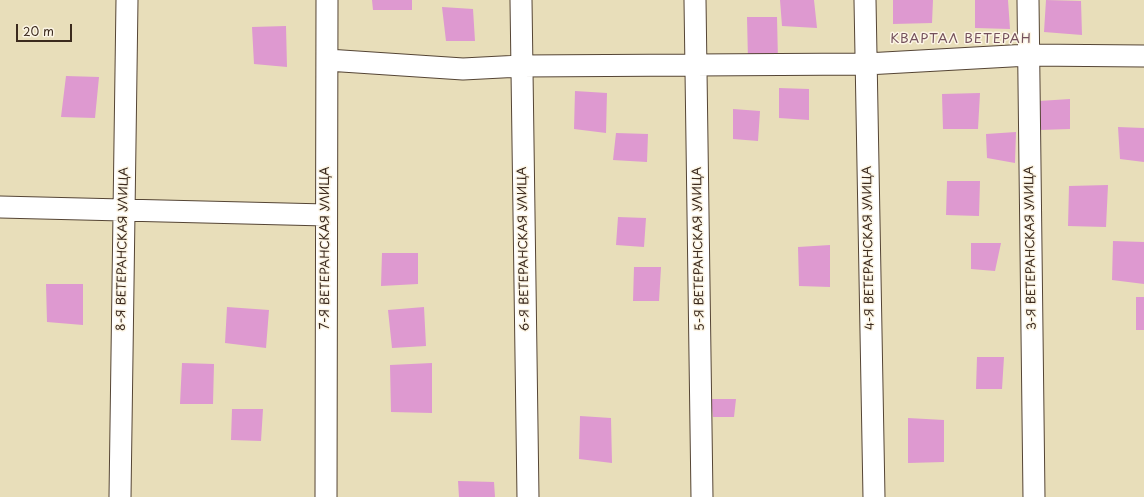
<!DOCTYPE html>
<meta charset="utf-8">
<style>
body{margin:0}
#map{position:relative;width:1144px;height:497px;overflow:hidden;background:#e8deba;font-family:"Playpen Sans",sans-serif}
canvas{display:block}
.scale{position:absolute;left:16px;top:24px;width:56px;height:18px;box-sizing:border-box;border:2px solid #3b2a1e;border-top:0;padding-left:5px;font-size:12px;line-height:14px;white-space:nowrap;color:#3b2a1e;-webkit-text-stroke:3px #fcf5e5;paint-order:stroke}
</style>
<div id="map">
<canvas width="1144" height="497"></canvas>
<div class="scale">20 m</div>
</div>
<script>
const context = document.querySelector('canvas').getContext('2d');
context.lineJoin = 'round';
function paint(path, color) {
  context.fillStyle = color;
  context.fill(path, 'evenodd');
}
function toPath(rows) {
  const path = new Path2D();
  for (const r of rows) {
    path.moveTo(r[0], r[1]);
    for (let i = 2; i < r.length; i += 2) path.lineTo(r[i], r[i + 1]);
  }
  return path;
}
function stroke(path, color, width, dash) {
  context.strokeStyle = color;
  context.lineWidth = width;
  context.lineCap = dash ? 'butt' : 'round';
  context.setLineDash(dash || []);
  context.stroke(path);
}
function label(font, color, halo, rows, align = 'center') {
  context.font = font + ' "Playpen Sans",sans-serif';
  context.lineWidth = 3;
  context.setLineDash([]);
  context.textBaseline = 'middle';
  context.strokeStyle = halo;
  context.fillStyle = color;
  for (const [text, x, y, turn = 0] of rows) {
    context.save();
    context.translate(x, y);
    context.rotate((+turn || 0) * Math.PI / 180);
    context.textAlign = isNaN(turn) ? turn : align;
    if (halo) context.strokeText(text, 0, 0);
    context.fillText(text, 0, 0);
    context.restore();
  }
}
paint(toPath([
 [372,0,412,0,412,10,373,10],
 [780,0,814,0,817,28,782,26],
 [893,0,933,0,932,23,893,24],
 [975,0,1008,0,1010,29,975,28],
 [1046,0,1081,1,1082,35,1044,32],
 [442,7,473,9,475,41,446,41],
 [747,17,777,17,778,61,748,61],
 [286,26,287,67,254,64,252,27],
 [66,76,99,77,95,118,61,117],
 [779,88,809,89,809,120,779,118],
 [575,91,607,93,606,133,574,129],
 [980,93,978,129,943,129,942,94],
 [1070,99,1070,129,1039,130,1039,101],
 [733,109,760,111,758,141,733,139],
 [1118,127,1144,128,1144,162,1120,159],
 [1016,132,1015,163,987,158,986,134],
 [616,133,648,134,647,162,613,160],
 [947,181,980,181,979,216,946,215],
 [1108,185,1106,227,1068,226,1069,186],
 [618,217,646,218,644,247,616,245],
 [1113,241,1144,242,1144,284,1112,280],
 [971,243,1001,243,995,271,971,269],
 [830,245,830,287,799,286,798,247],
 [382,253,418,253,418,284,381,286],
 [634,267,661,267,659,301,633,301],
 [46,284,83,284,83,325,47,322],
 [1136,297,1144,297,1144,330,1136,330],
 [227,307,269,310,266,348,225,343],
 [424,307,426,346,392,348,388,310],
 [977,357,1004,357,1002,389,976,389],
 [182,363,214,364,213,404,180,404],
 [432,363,432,413,391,412,390,365],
 [711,399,736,399,734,417,713,417],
 [232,409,263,409,261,441,231,440],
 [580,416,611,418,612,463,579,459],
 [908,418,944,420,944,462,908,463],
 [458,481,494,482,495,497,459,497]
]), '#de99d0');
const minor = toPath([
 [521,0,528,497],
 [695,0,702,497],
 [865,0,874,497],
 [1028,0,1034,497],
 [327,60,463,69,521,66,866,64,1029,55,1144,56],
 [0,207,326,215],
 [120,497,127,0],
 [326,497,327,0]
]);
stroke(minor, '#554535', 23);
stroke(minor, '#fff', 21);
label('12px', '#3b2a1e', '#fcf5e5', [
 ["7-Я ВЕТЕРАНСКАЯ УЛИЦА",326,248,-90],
 ["4-Я ВЕТЕРАНСКАЯ УЛИЦА",869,248,-91],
 ["3-Я ВЕТЕРАНСКАЯ УЛИЦА",1031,248,-91],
 ["8-Я ВЕТЕРАНСКАЯ УЛИЦА",123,249,-89],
 ["6-Я ВЕТЕРАНСКАЯ УЛИЦА",524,249,-91],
 ["5-Я ВЕТЕРАНСКАЯ УЛИЦА",699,249,-91]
]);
context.letterSpacing = '1px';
label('13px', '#74515c', '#fcf5e5', [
 ["КВАРТАЛ ВЕТЕРАН",961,39]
]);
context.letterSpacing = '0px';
</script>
